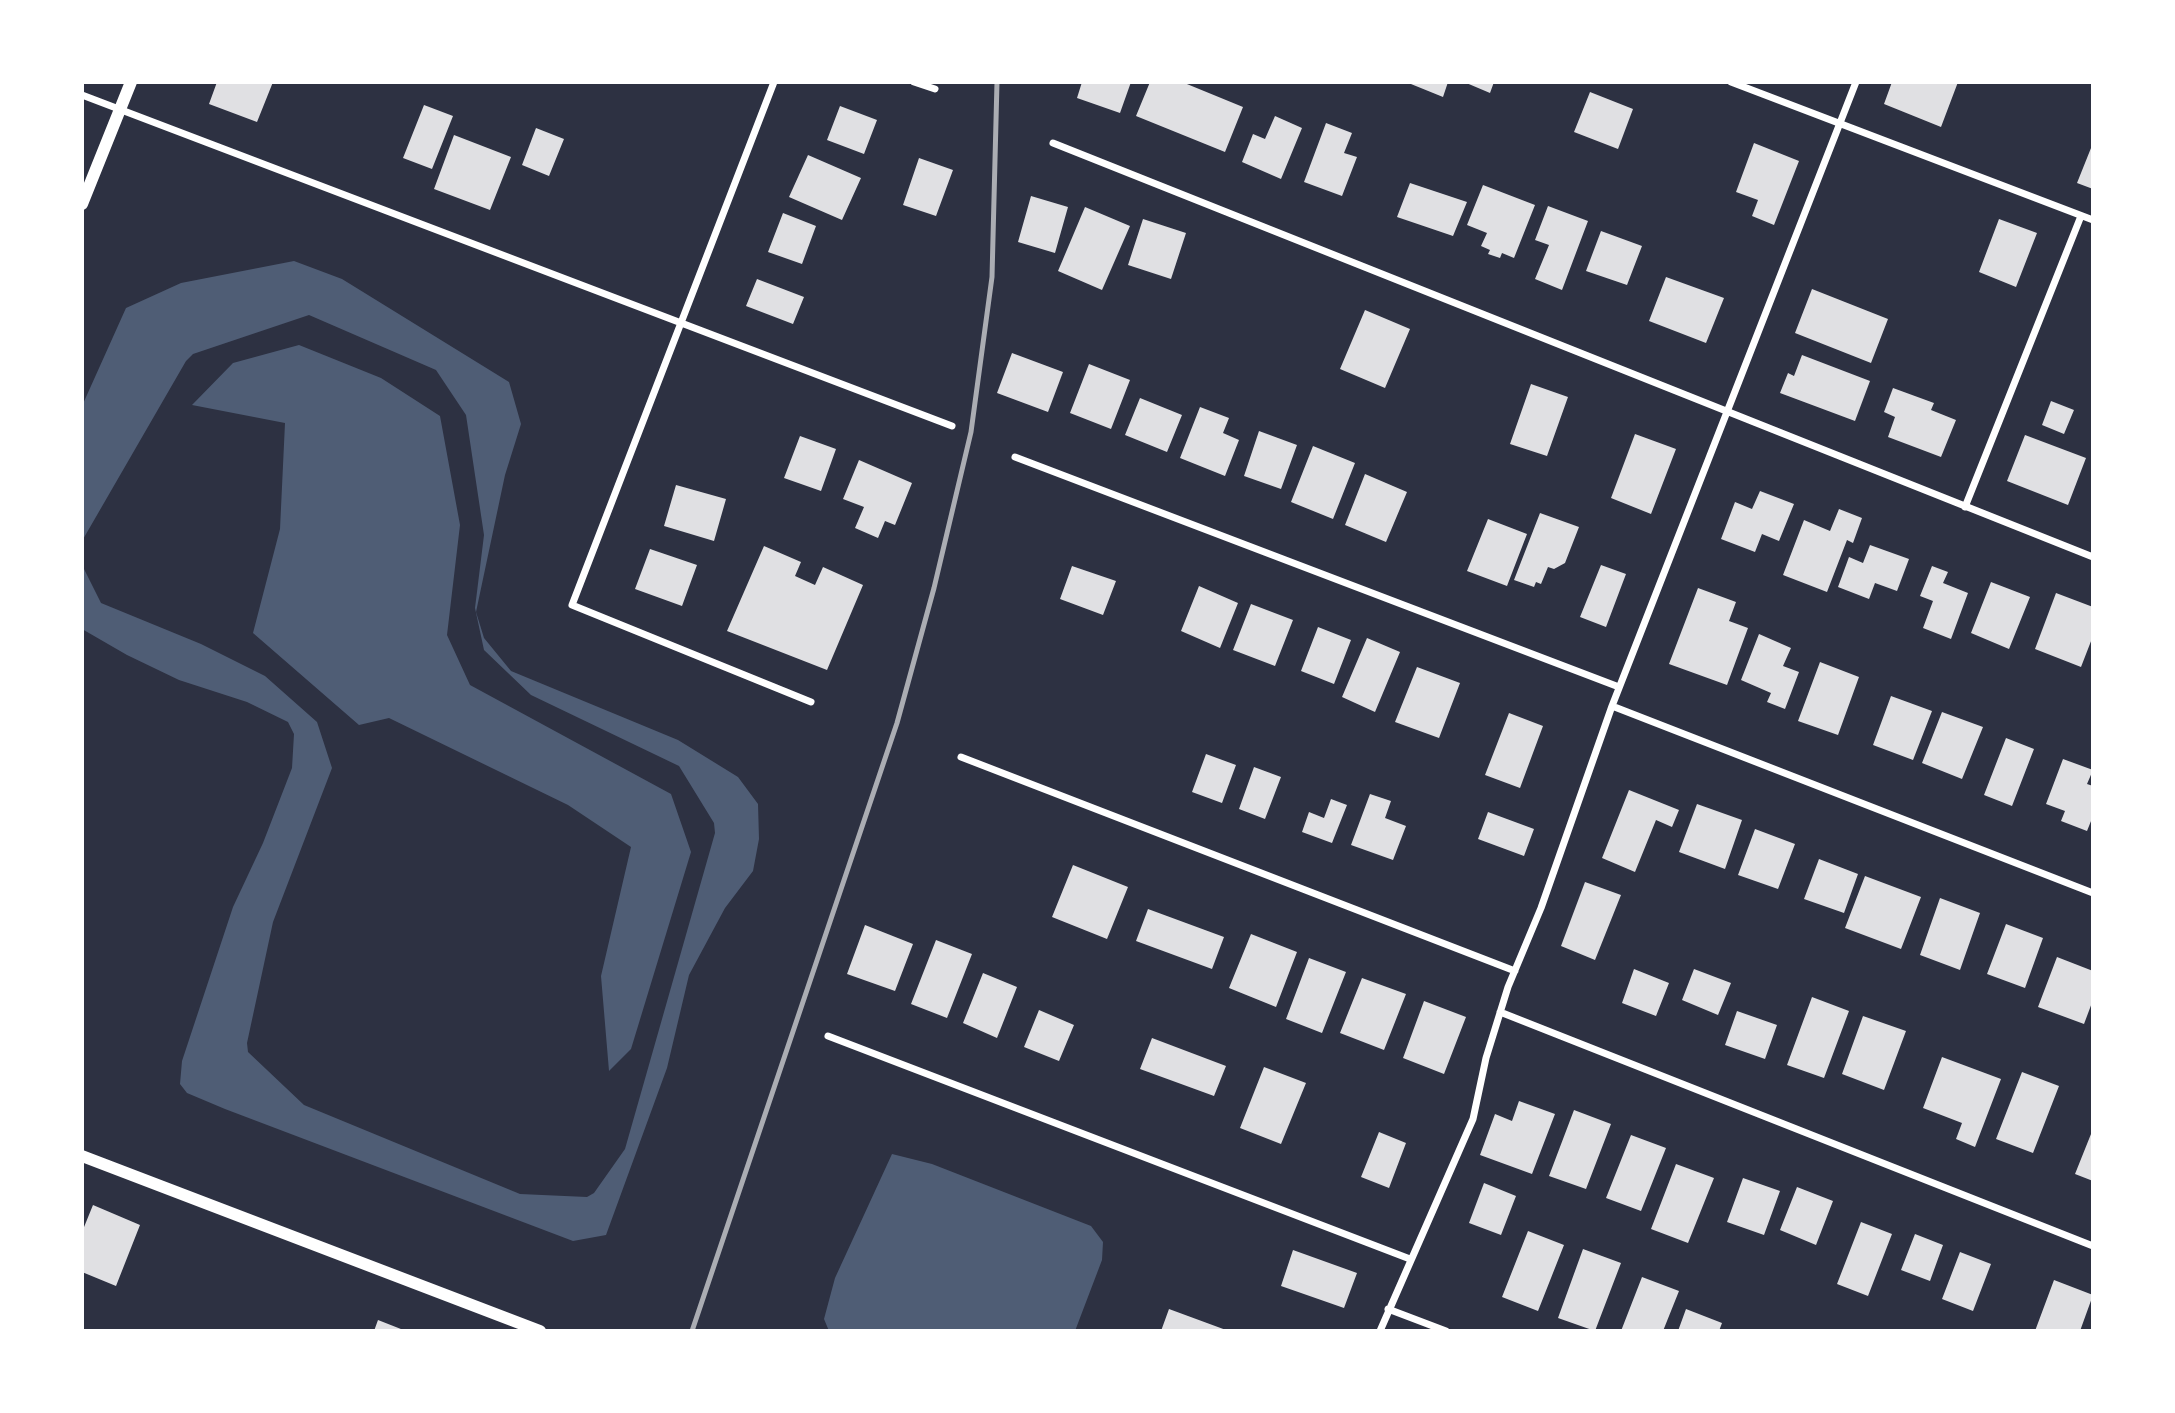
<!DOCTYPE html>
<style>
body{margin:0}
#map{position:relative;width:2175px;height:1413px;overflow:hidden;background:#2d3142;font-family:Overpass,sans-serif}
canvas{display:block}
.frame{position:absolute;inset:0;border:84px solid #fff;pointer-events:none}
</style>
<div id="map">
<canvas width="2175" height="1413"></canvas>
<div class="frame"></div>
</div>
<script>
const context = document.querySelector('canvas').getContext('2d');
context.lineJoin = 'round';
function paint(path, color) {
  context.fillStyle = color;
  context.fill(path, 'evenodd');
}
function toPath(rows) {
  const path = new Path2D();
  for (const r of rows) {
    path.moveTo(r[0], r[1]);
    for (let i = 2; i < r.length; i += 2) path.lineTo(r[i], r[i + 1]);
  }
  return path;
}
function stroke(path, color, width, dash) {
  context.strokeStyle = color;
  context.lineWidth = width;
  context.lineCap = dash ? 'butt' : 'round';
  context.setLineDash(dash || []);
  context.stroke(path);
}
paint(toPath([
 [294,261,342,279,509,382,521,424,505,475,476,612,484,638,511,671,678,740,738,777,758,804,759,839,753,871,725,908,689,975,667,1068,606,1235,573,1241,225,1109,187,1093,180,1084,182,1061,233,907,263,843,292,768,294,734,288,722,247,702,179,680,127,655,82,629,82,565,101,603,201,644,265,676,317,722,332,768,273,922,247,1043,248,1052,304,1105,520,1194,587,1197,594,1193,625,1149,715,833,714,823,679,766,531,695,484,650,475,608,484,535,466,415,436,370,309,315,193,354,186,361,82,541,82,406,126,308,181,283],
 [299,345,381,378,440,416,460,525,447,635,470,685,671,794,691,852,631,1049,609,1071,601,976,631,847,568,805,389,718,359,725,253,633,280,529,285,423,192,405,233,363],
 [892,1154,932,1164,1091,1226,1103,1242,1102,1260,1075,1331,829,1331,824,1319,835,1278]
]), '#4f5d75');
paint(toPath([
 [217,82,273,82,257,122,209,104],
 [1082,82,1131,82,1120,113,1077,98],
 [1150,82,1182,82,1243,107,1225,152,1136,116],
 [1406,82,1448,82,1443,97],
 [1464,82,1494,82,1490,93],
 [1892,82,1958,82,1941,127,1884,104],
 [1590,92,1633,109,1618,149,1574,132],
 [424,105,453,116,432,169,403,158],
 [840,106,877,120,864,154,827,140],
 [1275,116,1302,128,1281,179,1242,162,1253,134,1265,139],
 [1326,123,1352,133,1344,153,1357,157,1342,196,1304,182],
 [536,128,564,139,549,176,522,165],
 [454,135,511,157,490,210,434,189],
 [1754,143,1799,161,1774,225,1752,216,1758,200,1736,192],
 [2093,143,2093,189,2077,183],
 [808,155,861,178,842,220,789,197],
 [919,158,953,170,936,216,903,205],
 [1410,183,1467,202,1453,236,1397,217],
 [1483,185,1535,205,1514,258,1502,253,1500,258,1488,254,1490,250,1481,246,1487,233,1467,225],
 [1031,196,1068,207,1055,253,1018,242],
 [1548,206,1588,221,1562,290,1535,279,1549,245,1535,240],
 [1085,207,1130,226,1102,290,1058,271],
 [783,213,816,226,802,264,768,252],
 [1143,219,1186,233,1171,279,1128,265],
 [1999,219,2037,233,2016,287,1979,272],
 [1601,231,1642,246,1627,285,1586,271],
 [1666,277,1724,298,1706,343,1649,321],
 [757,279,804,297,793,324,746,306],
 [1812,289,1888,319,1871,363,1795,333],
 [1365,310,1410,329,1385,388,1340,369],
 [1012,353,1063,372,1048,412,997,393],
 [1802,355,1870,381,1855,421,1780,393,1788,373,1794,376],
 [1089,364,1130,380,1111,429,1070,413],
 [1531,384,1568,397,1547,456,1510,444],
 [1893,388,1934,403,1931,410,1956,420,1941,457,1888,437,1895,417,1884,412],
 [1140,398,1182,415,1167,452,1125,435],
 [2051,401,2074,410,2064,434,2042,425],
 [1200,407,1229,418,1223,433,1239,440,1225,476,1180,458],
 [1259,431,1297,445,1281,489,1244,476],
 [1635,434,1676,449,1651,514,1611,498],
 [2025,435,2086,458,2068,505,2007,481],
 [800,436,836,449,821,491,784,478],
 [1313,446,1355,463,1333,519,1291,502],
 [859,460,912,483,895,525,885,521,878,538,855,528,864,507,843,499],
 [1365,474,1407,492,1386,542,1345,525],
 [676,485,726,499,714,541,664,526],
 [1760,491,1794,504,1779,541,1762,534,1755,552,1721,539,1735,502,1752,509],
 [1839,509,1862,518,1853,543,1847,540,1827,592,1783,575,1804,520,1830,531],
 [1540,513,1579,527,1565,563,1554,569,1548,567,1541,584,1536,582,1534,587,1514,580],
 [1488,519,1527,534,1507,586,1467,571],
 [1870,545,1909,559,1897,591,1875,583,1869,599,1838,587,1849,557,1863,563],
 [764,546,801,562,795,576,815,585,823,567,863,585,827,670,727,631],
 [650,549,697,565,682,606,635,589],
 [1601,565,1626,574,1606,627,1580,617],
 [1072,566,1116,581,1103,615,1060,599],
 [1932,566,1948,572,1943,583,1968,593,1951,639,1923,628,1933,601,1920,596],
 [1991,582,2030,597,2009,649,1971,633],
 [1199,586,1238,603,1220,648,1181,631],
 [1698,588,1736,602,1729,621,1748,628,1727,685,1669,664],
 [2056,593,2093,607,2093,636,2081,667,2035,649],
 [1251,604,1293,620,1275,666,1233,650],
 [1318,627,1351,640,1334,684,1301,671],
 [1759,634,1791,648,1783,666,1799,672,1785,709,1767,702,1771,693,1741,680],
 [1367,638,1400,652,1375,712,1342,697],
 [1820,662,1859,677,1838,735,1798,721],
 [1417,667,1460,683,1439,738,1395,722],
 [1891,696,1932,711,1913,760,1873,745],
 [1942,712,1983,727,1962,779,1922,763],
 [1509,713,1543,726,1520,788,1485,775],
 [2006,738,2034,749,2012,806,1984,795],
 [1206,754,1236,765,1222,803,1192,792],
 [2063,759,2093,770,2087,784,2093,786,2093,816,2087,831,2061,821,2065,811,2046,804],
 [1254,767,1281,777,1265,819,1239,809],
 [1629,790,1679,810,1672,827,1656,820,1635,872,1602,858],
 [1370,794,1391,801,1385,818,1406,826,1393,860,1351,845],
 [1331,799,1347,805,1332,843,1302,832,1309,812,1324,818],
 [1697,804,1742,820,1725,869,1679,852],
 [1488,812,1534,829,1524,856,1478,839],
 [1755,829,1795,844,1778,889,1738,875],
 [1819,859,1858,874,1844,913,1804,899],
 [1073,865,1128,887,1107,939,1052,917],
 [1865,876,1921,897,1901,949,1845,928],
 [1585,882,1621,895,1595,960,1561,946],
 [1940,898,1980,913,1960,970,1920,955],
 [1148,909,1224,937,1212,969,1136,941],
 [2006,924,2043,938,2025,988,1987,974],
 [865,925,913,944,895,991,847,974],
 [1251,934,1297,952,1276,1007,1229,988],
 [936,940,972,954,947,1018,911,1004],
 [2057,957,2093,971,2093,1000,2084,1024,2038,1007],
 [1309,958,1346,972,1322,1033,1286,1019],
 [1634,969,1669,983,1656,1016,1622,1003],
 [1694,969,1731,983,1718,1015,1682,1000],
 [983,973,1017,987,997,1038,963,1023],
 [1362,978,1406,994,1384,1050,1340,1033],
 [1812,997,1849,1011,1824,1078,1787,1065],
 [1424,1001,1466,1017,1444,1074,1403,1058],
 [1039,1010,1074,1025,1059,1061,1024,1047],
 [1737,1011,1777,1025,1765,1059,1725,1045],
 [1863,1016,1906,1031,1884,1090,1842,1074],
 [1152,1038,1226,1066,1214,1096,1140,1069],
 [1942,1057,2001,1079,1975,1147,1956,1139,1962,1123,1923,1108],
 [1264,1067,1306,1083,1281,1144,1240,1128],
 [2022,1072,2059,1086,2033,1153,1996,1139],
 [1519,1101,1555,1114,1532,1174,1480,1155,1495,1114,1512,1121],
 [1574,1110,1611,1124,1586,1189,1549,1176],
 [2093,1129,2093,1181,2075,1174],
 [1379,1132,1406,1143,1389,1188,1361,1177],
 [1631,1135,1666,1148,1641,1211,1606,1198],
 [1676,1164,1714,1178,1688,1243,1651,1229],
 [1743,1178,1780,1191,1764,1235,1727,1222],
 [1484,1183,1516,1196,1501,1235,1469,1223],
 [1797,1187,1833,1201,1816,1245,1780,1230],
 [93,1205,140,1225,116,1286,82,1272,82,1232],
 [1861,1222,1892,1234,1868,1296,1837,1284],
 [1528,1231,1564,1245,1538,1311,1502,1297],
 [1915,1234,1943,1245,1930,1281,1901,1270],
 [1583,1249,1621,1263,1595,1331,1558,1318],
 [1293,1250,1357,1273,1344,1308,1281,1286],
 [1960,1252,1991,1264,1973,1311,1942,1299],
 [1642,1277,1679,1291,1663,1331,1621,1331],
 [2054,1280,2093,1295,2080,1331,2035,1331],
 [1169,1309,1226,1330,1226,1331,1161,1331],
 [1686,1309,1722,1323,1719,1331,1678,1331],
 [378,1320,406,1331,374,1331]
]), '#e0e0e3');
stroke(toPath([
 [774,82,572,605,811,702],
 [914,82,935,89],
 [1731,82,2093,220],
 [82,95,952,426],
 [1053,143,2093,557],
 [1015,457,1619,687],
 [1965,507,2081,216],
 [1612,706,2093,893],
 [961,757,1515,971],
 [1500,1012,2093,1246],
 [828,1036,1410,1259],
 [1388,1309,1446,1331],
 [1380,1331,1473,1119,1486,1058,1508,987,1541,908,1612,706,1856,82]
]), '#fff', 7);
stroke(toPath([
 [82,204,131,82],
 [82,1156,540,1331]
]), '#fff', 12);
stroke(toPath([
 [692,1331,897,723,934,588,971,432,992,277,997,82]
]), '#abadb3', 5);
</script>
